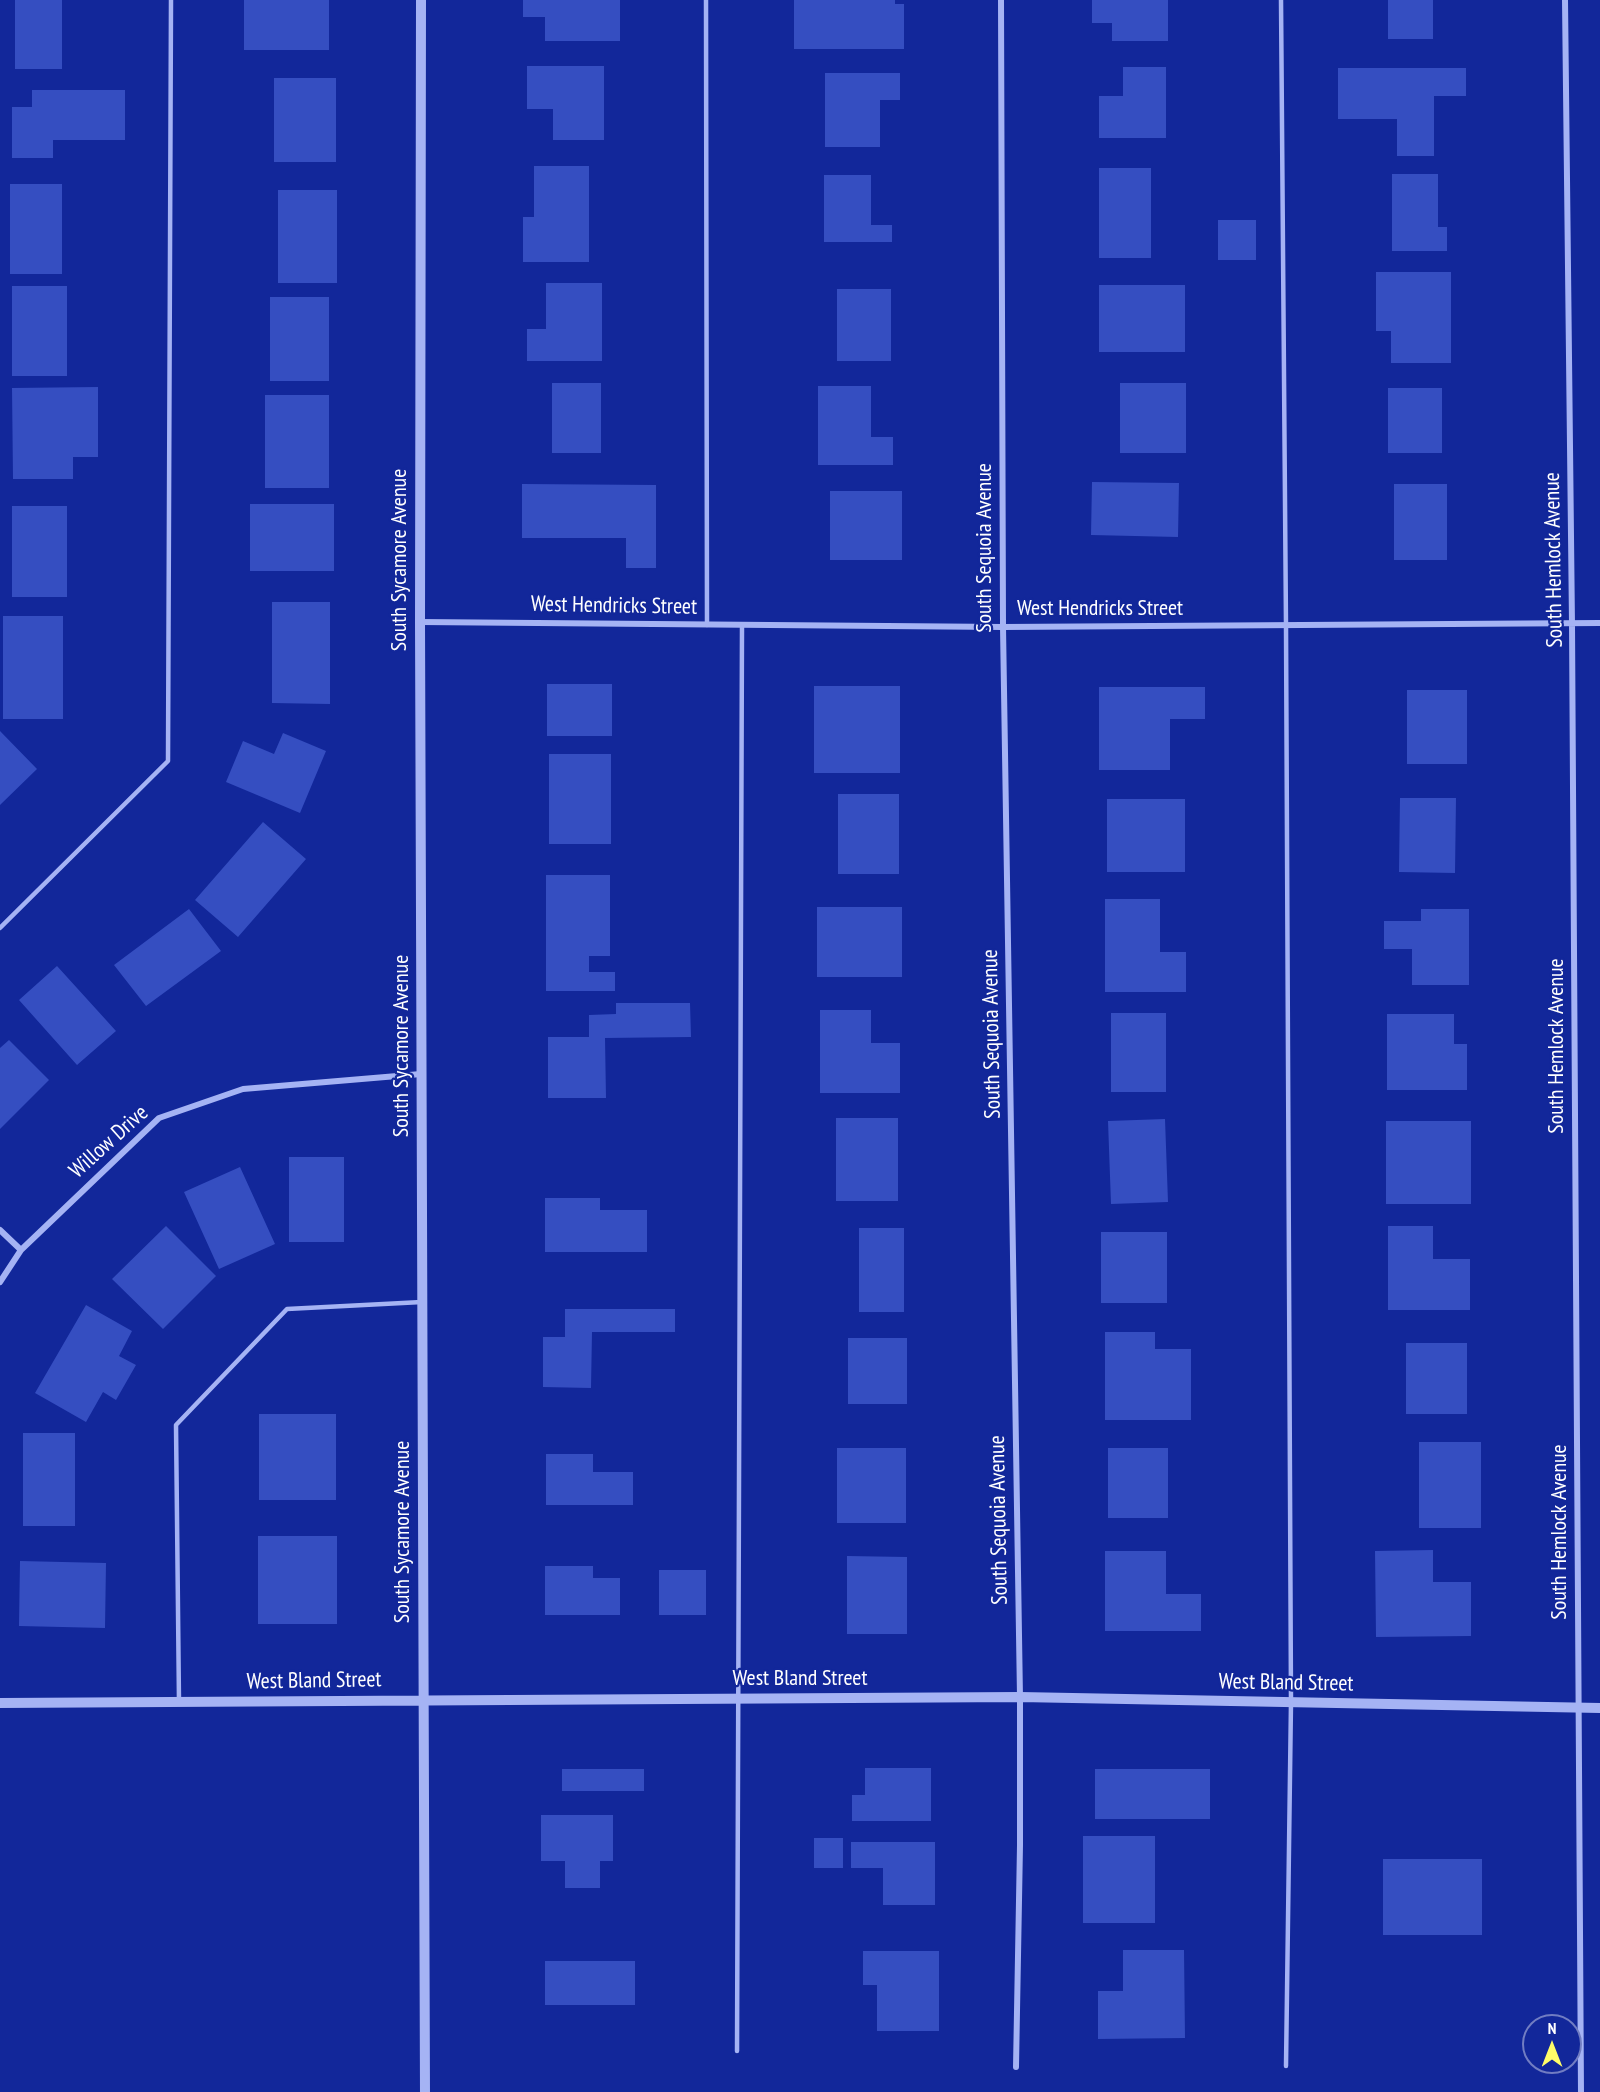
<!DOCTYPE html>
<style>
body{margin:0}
#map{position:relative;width:1600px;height:2092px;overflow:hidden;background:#12279a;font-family:"PT Sans Narrow",sans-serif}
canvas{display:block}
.north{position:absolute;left:1522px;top:2014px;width:60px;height:60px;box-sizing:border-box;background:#12279a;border:2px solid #717dc2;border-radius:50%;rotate:0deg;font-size:16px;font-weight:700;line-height:24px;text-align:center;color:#fff}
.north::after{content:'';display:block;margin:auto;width:21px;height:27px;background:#fffd68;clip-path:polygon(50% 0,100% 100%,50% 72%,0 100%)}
</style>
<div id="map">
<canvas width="1600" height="2092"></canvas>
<div class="north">N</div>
</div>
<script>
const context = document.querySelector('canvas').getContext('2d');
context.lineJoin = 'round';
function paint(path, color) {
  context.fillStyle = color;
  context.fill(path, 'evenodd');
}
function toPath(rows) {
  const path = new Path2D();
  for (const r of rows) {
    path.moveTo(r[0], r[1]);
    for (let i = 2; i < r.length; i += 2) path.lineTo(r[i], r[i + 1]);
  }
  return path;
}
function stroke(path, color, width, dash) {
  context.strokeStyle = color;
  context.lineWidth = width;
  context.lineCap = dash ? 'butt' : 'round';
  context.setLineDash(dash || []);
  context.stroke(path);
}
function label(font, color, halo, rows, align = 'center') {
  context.font = font + ' "PT Sans Narrow",sans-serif';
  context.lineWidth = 4.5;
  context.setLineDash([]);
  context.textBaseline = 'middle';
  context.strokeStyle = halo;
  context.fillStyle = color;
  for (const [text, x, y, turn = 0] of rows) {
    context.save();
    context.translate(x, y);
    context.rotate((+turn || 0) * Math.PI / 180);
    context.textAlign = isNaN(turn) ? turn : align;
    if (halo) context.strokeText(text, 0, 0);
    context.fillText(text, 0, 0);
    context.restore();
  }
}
paint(toPath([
 [15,0,62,0,62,69,15,69],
 [244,0,329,0,329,50,244,50],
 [523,0,620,0,620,41,545,41,545,17,523,17],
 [794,0,895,0,895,4,904,4,904,49,794,49],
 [1092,0,1168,0,1168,41,1112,41,1112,23,1092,23],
 [1388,0,1433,0,1433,39,1388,39],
 [527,66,604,66,604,140,553,140,553,109,527,109],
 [1123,67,1166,67,1166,138,1099,138,1099,96,1123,96],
 [1338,68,1466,68,1466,96,1434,96,1434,156,1397,156,1397,119,1338,119],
 [825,73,900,73,900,100,880,100,880,147,825,147],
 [274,78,336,78,336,162,274,162],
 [32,90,125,90,125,140,53,140,53,158,12,158,12,107,32,107],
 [534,166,589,166,589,262,523,262,523,217,534,217],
 [1099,168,1151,168,1151,258,1099,258],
 [1392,174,1438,174,1438,227,1447,227,1447,251,1392,251],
 [824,175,871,175,871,225,892,225,892,242,824,242],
 [10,184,62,184,62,274,10,274],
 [278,190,337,190,337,283,278,283],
 [1218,220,1256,220,1256,260,1218,260],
 [1376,272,1451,272,1451,363,1391,363,1391,331,1376,331],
 [546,283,602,283,602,361,527,361,527,329,546,329],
 [1099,285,1185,285,1185,352,1099,352],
 [12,286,67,286,67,376,12,376],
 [837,289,891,289,891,361,837,361],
 [270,297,329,297,329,381,270,381],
 [552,383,601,383,601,453,552,453],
 [1120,383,1186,383,1186,453,1120,453],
 [818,386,871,386,871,437,893,437,893,465,818,465],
 [98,387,98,457,73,457,73,479,13,479,12,388],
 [1388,388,1442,388,1442,453,1388,453],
 [265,395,329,395,329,488,265,488],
 [1092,482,1179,483,1178,537,1091,535],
 [522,484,656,485,656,568,626,568,626,538,522,538],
 [1394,484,1447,484,1447,560,1394,560],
 [830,491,902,491,902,560,830,560],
 [250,504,334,504,334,571,250,571],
 [12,506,67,506,67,597,12,597],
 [272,602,330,602,330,704,272,703],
 [3,616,63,616,63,719,3,719],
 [547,684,612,684,612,736,547,736],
 [814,686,900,686,900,773,814,773],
 [1099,687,1205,687,1205,719,1170,719,1170,770,1099,770],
 [1407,690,1467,690,1467,764,1407,764],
 [0,731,37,769,0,805],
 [283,733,326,751,300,813,226,782,243,741,274,754],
 [549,754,611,754,611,844,549,844],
 [838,794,899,794,899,874,838,874],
 [1400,798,1456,798,1455,873,1399,872],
 [1107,799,1185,799,1185,872,1107,872],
 [263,822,306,859,238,937,195,900],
 [546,875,610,875,610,956,589,956,589,972,615,972,615,991,546,991],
 [1105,899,1160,899,1160,952,1186,952,1186,992,1105,992],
 [817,907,902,907,902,977,817,977],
 [189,909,221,951,146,1006,114,965],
 [1421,909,1469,909,1469,985,1412,985,1412,949,1384,949,1384,921,1421,921],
 [57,966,116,1031,77,1065,19,1000],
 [616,1003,690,1003,691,1037,605,1038,606,1098,548,1098,548,1037,589,1037,589,1015,616,1014],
 [820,1010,871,1010,871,1043,900,1043,900,1093,820,1093],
 [1111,1013,1166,1013,1166,1092,1111,1092],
 [1387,1014,1454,1014,1454,1044,1467,1044,1467,1090,1387,1090],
 [9,1040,49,1080,0,1129,0,1048],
 [836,1118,898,1118,898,1201,836,1201],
 [1165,1119,1168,1202,1111,1204,1108,1121],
 [1386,1121,1471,1121,1471,1204,1386,1204],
 [289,1157,344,1157,344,1242,289,1242],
 [240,1167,275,1244,219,1269,184,1192],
 [545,1198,600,1198,600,1210,647,1210,647,1252,545,1252],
 [166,1226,216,1276,163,1329,112,1279],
 [1388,1226,1433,1226,1433,1259,1470,1259,1470,1310,1388,1310],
 [859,1228,904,1228,904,1312,859,1312],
 [1101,1232,1167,1232,1167,1303,1101,1303],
 [86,1305,132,1331,119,1356,136,1365,116,1400,103,1392,86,1422,35,1393],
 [565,1309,675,1309,675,1332,592,1332,591,1388,543,1387,543,1337,565,1337],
 [1105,1332,1155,1332,1155,1349,1191,1349,1191,1420,1105,1420],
 [848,1338,907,1338,907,1404,848,1404],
 [1406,1343,1467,1343,1467,1414,1406,1414],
 [259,1414,336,1414,336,1500,259,1500],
 [23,1433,75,1433,75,1526,23,1526],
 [1419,1442,1481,1442,1481,1528,1419,1528],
 [837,1448,906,1448,906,1523,837,1523],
 [1108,1448,1168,1448,1168,1518,1108,1518],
 [546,1454,593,1454,593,1472,633,1472,633,1505,546,1505],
 [258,1536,337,1536,337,1624,258,1624],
 [1433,1550,1433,1582,1471,1582,1471,1636,1376,1637,1375,1551],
 [1105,1551,1166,1551,1166,1594,1201,1594,1201,1631,1105,1631],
 [847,1556,907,1557,907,1634,847,1634],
 [20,1561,106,1563,105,1628,19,1626],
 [545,1566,593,1566,593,1578,620,1578,620,1615,545,1615],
 [659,1570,706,1570,706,1615,659,1615],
 [865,1768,931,1768,931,1821,852,1821,852,1795,865,1795],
 [562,1769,644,1769,644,1791,562,1791],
 [1095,1769,1210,1769,1210,1819,1095,1819],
 [541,1815,613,1815,613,1861,600,1861,600,1888,565,1888,565,1861,541,1861],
 [1083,1836,1155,1836,1155,1923,1083,1923],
 [814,1838,843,1838,843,1868,814,1868],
 [851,1842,935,1842,935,1905,883,1905,883,1868,851,1868],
 [1383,1859,1482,1859,1482,1935,1383,1935],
 [1123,1950,1184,1950,1185,2038,1098,2039,1098,1991,1123,1991],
 [863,1951,939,1951,939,2031,877,2031,877,1985,863,1985],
 [545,1961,635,1961,635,2005,545,2005]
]), '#354ec1');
stroke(toPath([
 [706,0,707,625],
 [1281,0,1286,625,1291,1702,1286,2066],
 [0,928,168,761,171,0],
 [179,1702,176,1425,287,1309,422,1302],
 [737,2051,742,625]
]), '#a5b3f4', 4.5);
stroke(toPath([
 [1001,0,1003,627,1020,1697,1020,1845,1016,2067],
 [1565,0,1572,624,1581,2092],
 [420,622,1003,627,1600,623],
 [0,1230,21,1250],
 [0,1282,21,1250,159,1118,243,1089,421,1074]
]), '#a5b3f4', 6);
stroke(toPath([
 [421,0,420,622,425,2092],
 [0,1703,1020,1697,1600,1708]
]), '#a5b3f4', 10);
label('22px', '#fff', '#12279a', [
 ["South Sequoia Avenue",985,548,-90],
 ["South Sycamore Avenue",400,560,-90],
 ["South Hemlock Avenue",1554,560,-91],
 ["West Hendricks Street",614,606,1],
 ["West Hendricks Street",1100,609],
 ["South Sequoia Avenue",992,1034,-91],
 ["South Sycamore Avenue",402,1046,-90],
 ["South Hemlock Avenue",1557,1046,-90],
 ["Willow Drive",109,1142,-42],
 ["South Sequoia Avenue",999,1520,-91],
 ["South Sycamore Avenue",403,1532,-90],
 ["South Hemlock Avenue",1560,1532,-90],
 ["West Bland Street",800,1679],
 ["West Bland Street",314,1681,-1],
 ["West Bland Street",1286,1683,1]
]);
</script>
